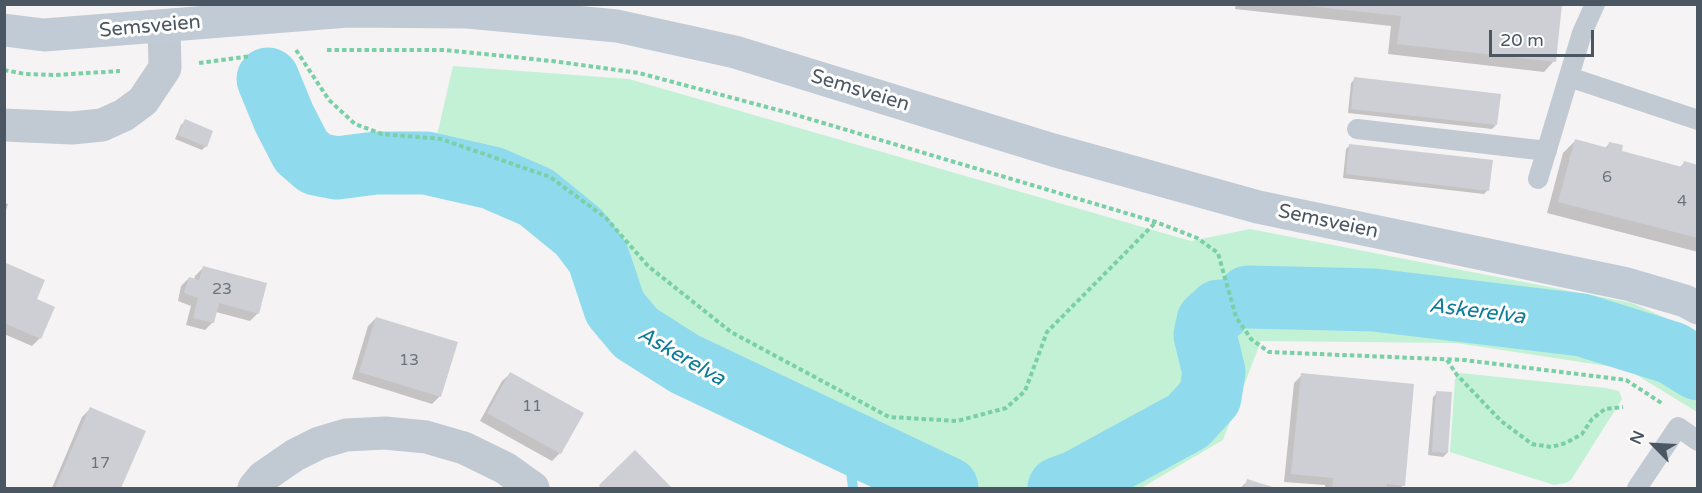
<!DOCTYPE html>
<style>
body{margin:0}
#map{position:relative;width:1702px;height:493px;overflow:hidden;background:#f5f3f3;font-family:"Varela Round",sans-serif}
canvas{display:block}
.frame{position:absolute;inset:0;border:6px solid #4a5661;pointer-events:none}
.north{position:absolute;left:1624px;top:415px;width:60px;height:60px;-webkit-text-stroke:4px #fff;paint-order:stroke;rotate:294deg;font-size:16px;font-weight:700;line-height:24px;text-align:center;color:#4a5661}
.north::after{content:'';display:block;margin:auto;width:21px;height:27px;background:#4a5661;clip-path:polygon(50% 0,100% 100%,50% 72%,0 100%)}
.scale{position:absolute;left:1489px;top:30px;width:105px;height:27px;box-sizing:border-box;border:3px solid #4a5661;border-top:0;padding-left:8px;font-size:18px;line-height:21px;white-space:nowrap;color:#4a5661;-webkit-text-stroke:4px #fff;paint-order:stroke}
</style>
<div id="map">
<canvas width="1702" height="493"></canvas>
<div class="frame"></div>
<div class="north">N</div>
<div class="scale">20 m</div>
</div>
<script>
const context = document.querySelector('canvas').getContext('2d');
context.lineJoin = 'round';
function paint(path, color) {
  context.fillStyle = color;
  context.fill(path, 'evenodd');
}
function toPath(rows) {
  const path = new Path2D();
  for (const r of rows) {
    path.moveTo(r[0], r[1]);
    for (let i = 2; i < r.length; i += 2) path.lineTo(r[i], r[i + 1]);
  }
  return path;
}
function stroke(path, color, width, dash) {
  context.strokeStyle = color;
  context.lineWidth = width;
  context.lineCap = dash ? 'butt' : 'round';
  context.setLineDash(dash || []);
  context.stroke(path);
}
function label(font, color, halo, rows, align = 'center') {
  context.font = font + ' "Varela Round",sans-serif';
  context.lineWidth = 6;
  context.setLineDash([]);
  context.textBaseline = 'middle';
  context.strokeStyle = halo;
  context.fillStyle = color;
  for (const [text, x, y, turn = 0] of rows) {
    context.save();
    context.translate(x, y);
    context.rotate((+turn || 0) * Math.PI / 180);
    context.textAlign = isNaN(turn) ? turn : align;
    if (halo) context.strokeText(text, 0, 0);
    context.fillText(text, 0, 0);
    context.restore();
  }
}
paint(toPath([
 [453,66,629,79,1191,241,1250,229,1632,303,1697,332,1697,412,1627,369,1456,343,1261,341,1223,440,1141,488,927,488,598,338,568,206,432,157],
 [1460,373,1606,388,1619,391,1622,399,1571,480,1566,483,1554,485,1450,452,1455,379]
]), '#c3f1d5');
paint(toPath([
 [1236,4,1561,4,1554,61,1544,72,1388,54,1391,26,1235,9],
 [1355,79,1496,125,1492,129,1348,113,1351,83],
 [185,121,206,146,202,150,175,139,181,125],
 [1575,141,1605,148,1610,143,1620,152,1679,168,1684,163,1698,173,1698,252,1547,213,1563,153],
 [1350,145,1488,190,1484,194,1343,178,1346,149],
 [4,203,8,204,4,216],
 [6,264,35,299,40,338,32,346,4,334,4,266],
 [203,268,258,313,250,321,216,312,213,322,205,330,186,325,191,306,178,301,181,286,189,278,194,280,195,276],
 [376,318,440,396,432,404,352,379,368,326],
 [510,374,560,453,552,461,480,421,502,381],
 [1302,375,1403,485,1400,488,1325,488,1325,485,1284,482,1294,383],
 [1437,393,1447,453,1443,457,1428,455,1433,397],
 [90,409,144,432,120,488,52,488,82,417],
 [635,452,670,488,598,488,600,486],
 [1248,481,1273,488,1240,488]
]), '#0003');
stroke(toPath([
 [842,439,850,464,853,488]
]), '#90daee', 10);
stroke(toPath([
 [268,79,284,118,301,151,316,164,337,168,376,163,426,163,492,178,536,197,579,232,598,257,615,308,636,333,685,364,947,488],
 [1248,297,1374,300,1582,325,1672,353,1698,369],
 [1059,488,1078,481,1188,421,1210,397,1214,372,1205,335,1208,321,1219,311]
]), '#90daee', 63);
paint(toPath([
 [1308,4,1562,4,1556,62,1397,44,1401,16,1308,6],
 [1354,77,1501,94,1497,125,1351,109],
 [185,119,213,131,207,147,178,135],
 [1575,139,1608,148,1609,142,1623,145,1622,151,1682,167,1684,161,1698,165,1698,238,1558,202],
 [1349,144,1493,160,1489,191,1346,174],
 [6,263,45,280,37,299,55,307,41,339,4,323],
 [203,266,267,283,259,314,219,303,214,323,193,318,198,298,184,293,189,277,199,280],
 [376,317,458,342,441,397,359,372],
 [510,372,584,413,561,454,487,413],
 [1301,373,1414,384,1405,486,1387,484,1387,488,1332,488,1333,478,1291,474],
 [1436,391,1452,392,1448,453,1432,452],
 [90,407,146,431,121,488,55,488],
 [635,450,672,488,602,488,599,485],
 [1247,479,1276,488,1244,488]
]), '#cdcfd5');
stroke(toPath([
 [296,50,329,100,355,124,382,134,441,139,550,177,606,218,648,266,731,332,889,417,957,421,1006,408,1025,391,1047,332,1156,222],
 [327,50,445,50,552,61,639,73,793,114,1156,222,1197,238,1218,253,1236,317,1251,339,1269,352,1464,360,1626,380,1663,404],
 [199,63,251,56],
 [4,70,25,74,55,75,120,71],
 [1447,360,1457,375,1501,421,1532,444,1551,447,1566,443,1582,434,1592,419,1605,409,1623,407]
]), '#7ad0a6', 4, [4.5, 3]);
stroke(toPath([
 [1569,77,1698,120],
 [1357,129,1547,151],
 [1538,179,1582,33,1595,4],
 [1637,488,1678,427,1698,441]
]), '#c1cad2', 20);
stroke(toPath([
 [4,125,72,128,102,125,124,115,143,101,165,68,164,26],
 [254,488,263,477,295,455,319,443,346,435,385,433,426,437,464,448,505,468,533,488]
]), '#c1cad2', 33);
stroke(toPath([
 [4,30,44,35,348,11,468,12,617,26,735,52,1053,150,1258,207,1627,284,1685,301,1698,308]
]), '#c1cbd6', 33);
label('16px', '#6b747e', null, [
 ["6",1607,178],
 ["4",1682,202],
 ["23",222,290],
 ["13",409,361],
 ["11",532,407],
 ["17",100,464]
]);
label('20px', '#4a5661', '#fff', [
 ["Semsveien",150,27,-5],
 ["Semsveien",860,91,17],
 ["Semsveien",1328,222,12]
]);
label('italic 21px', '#0c7c9b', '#fff', [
 ["Askerelva",1477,312,7],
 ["Askerelva",681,357,30]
]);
</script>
